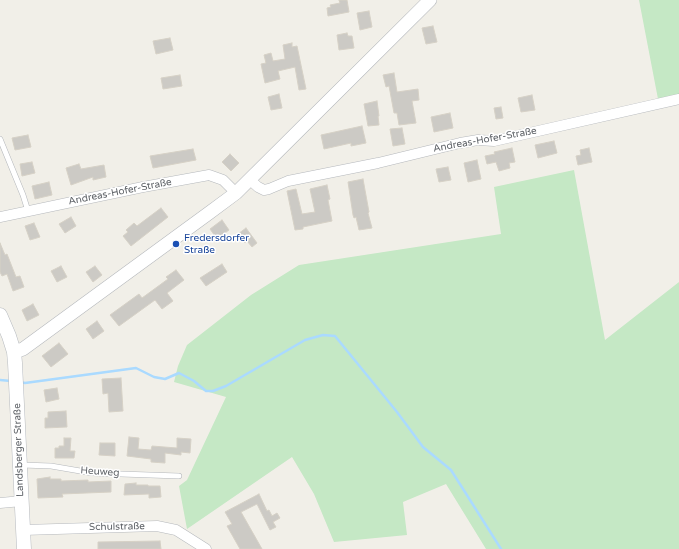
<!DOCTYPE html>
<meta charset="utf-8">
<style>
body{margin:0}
canvas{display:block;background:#f1efe8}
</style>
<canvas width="679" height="549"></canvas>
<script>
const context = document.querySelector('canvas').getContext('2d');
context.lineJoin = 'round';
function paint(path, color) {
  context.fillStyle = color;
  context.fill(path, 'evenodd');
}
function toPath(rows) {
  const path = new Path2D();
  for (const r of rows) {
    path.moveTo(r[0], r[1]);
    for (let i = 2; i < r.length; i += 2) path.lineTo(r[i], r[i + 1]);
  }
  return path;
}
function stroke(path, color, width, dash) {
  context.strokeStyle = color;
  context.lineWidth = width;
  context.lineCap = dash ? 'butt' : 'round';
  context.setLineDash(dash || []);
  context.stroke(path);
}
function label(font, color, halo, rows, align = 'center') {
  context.font = font + ' "Varela Round",sans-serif';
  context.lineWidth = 3;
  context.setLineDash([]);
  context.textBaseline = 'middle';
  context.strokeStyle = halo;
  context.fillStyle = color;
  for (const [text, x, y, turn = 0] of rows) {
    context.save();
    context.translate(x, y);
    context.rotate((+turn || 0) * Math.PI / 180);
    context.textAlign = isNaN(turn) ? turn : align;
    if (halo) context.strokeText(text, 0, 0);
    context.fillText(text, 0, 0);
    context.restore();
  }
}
paint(toPath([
 [639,0,679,0,679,94,658,99],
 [574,170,605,340,679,282,679,549,486,549,446,484,403,502,407,535,334,542,314,494,292,457,187,529,179,486,187,480,226,397,174,382,178,366,187,345,251,295,299,265,501,234,494,187]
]), '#c5e8c5');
stroke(toPath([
 [0,380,11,381],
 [20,382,25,383,136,368,154,377,165,379,179,373,194,381,206,391,213,391,226,386,305,340,323,335,335,336,397,412,423,447,451,470,501,549]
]), '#aadaff', 2.5);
const building = toPath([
 [339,0,347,0,349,12,328,16,327,8,331,7,330,5,340,3,339,0],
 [369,11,372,27,360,30,357,13,369,11],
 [433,26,437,42,426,44,422,28,433,26],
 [347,33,348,36,352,36,354,48,339,50,337,35,347,33],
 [170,38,173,50,156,54,153,41,170,38],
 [292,43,292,47,297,46,306,89,299,90,295,67,278,71,280,79,265,83,261,64,266,63,264,55,271,53,273,61,285,59,283,45,292,43],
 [394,73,397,92,418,89,419,100,412,101,416,123,399,125,397,113,394,113,389,86,386,87,383,75,394,73],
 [180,75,182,86,163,89,161,78,180,75],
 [279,94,282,108,271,110,268,97,279,94],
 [532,95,535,110,521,112,518,98,532,95],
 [377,101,379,116,378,116,379,125,368,126,364,104,377,101],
 [501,107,503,118,496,119,494,108,501,107],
 [450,113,453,128,434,132,431,117,450,113],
 [362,126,366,143,351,146,351,143,324,149,321,135,362,126],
 [402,128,405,144,393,146,390,129,402,128],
 [28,135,31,147,15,150,12,138,28,135],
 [554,141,557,153,538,158,535,145,554,141],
 [512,148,515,162,509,163,510,168,499,171,496,162,487,164,485,156,495,154,494,152,512,148],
 [589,148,592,162,578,165,576,156,581,155,580,150,589,148],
 [193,149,196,160,153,168,150,156,193,149],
 [230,154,239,163,231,171,222,162,230,154],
 [477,160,481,179,468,182,464,163,477,160],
 [32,162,35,173,22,176,20,164,32,162],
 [79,164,81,169,104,165,106,177,93,180,93,177,71,185,66,168,79,164],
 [448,167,451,180,439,182,436,169,448,167],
 [363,179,369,212,368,213,372,228,359,230,356,217,354,218,353,215,348,182,363,179],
 [49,182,52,195,35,199,32,186,49,182],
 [327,185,330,199,328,200,332,221,303,227,303,229,295,230,287,191,296,189,302,214,315,212,310,189,327,185],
 [161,208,168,217,131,246,123,236,128,232,126,230,134,223,137,226,161,208],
 [71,217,76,226,65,233,59,224,71,217],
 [222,220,229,230,217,239,210,229,222,220],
 [34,223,40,237,30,240,25,226,34,223],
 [246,228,257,243,252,247,247,241,245,243,238,234,246,228],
 [0,243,5,255,7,254,16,277,20,276,24,287,13,291,7,274,2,276,0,272,0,243],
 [222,264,227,272,206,286,200,278,222,264],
 [61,266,67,277,57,282,51,271,61,266],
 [95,266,102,275,93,282,86,272,95,266],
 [176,270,184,280,167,293,173,301,162,309,155,300,119,326,110,315,139,294,142,298,168,279,166,277,176,270],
 [33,304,39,315,27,321,22,310,33,304],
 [97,321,104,331,93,339,86,329,97,321],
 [59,343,68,354,51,367,42,356,59,343],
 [121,378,123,411,109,412,108,393,103,394,102,379,121,378],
 [57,388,59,399,46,402,44,390,57,388],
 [66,411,67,427,45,428,45,418,48,418,48,412,66,411],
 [129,437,139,438,138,449,151,450,152,446,177,448,177,438,191,439,190,453,181,452,181,455,165,453,165,463,151,462,151,459,127,456,129,437],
 [64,438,71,438,70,451,75,451,74,458,55,458,55,448,59,448,59,446,64,446,64,438],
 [100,443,115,443,115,456,99,455,100,443],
 [50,477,50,479,61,479,61,481,88,480,88,482,111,481,111,492,62,494,63,497,38,498,37,479,50,477],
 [136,483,136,485,148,485,148,486,160,486,161,497,149,498,149,494,124,495,125,484,136,483],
 [259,494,267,511,269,510,272,516,277,513,280,518,273,522,276,527,270,530,257,504,241,512,262,549,240,549,227,526,232,524,225,512,259,494],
 [160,541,161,549,98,549,98,542,160,541]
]);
paint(building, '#cccac5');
stroke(building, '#d6d1c6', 1);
const service = toPath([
 [0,139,23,195,28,211],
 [22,465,51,466,92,473,179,476]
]);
const minor = toPath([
 [249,179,258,187,264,190,269,189,288,181,378,163,460,143,478,140,494,141,679,99],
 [0,217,143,187,209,175,223,180,236,193],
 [0,503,22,501],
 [23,530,157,526,176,530,206,549]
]);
const tertiary = toPath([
 [14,352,23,349,209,213,236,193,430,0]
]);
const secondary = toPath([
 [0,315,9,336,14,352,15,363,24,549]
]);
stroke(service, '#b5b8bc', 6);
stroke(minor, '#b5b8bc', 11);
stroke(tertiary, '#b5b8bc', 14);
stroke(secondary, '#b6babf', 15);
stroke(service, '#fff', 5);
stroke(minor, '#fff', 10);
stroke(tertiary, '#fff', 13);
stroke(secondary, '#fff', 14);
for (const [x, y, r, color] of [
 [176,244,4,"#1a4fb4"]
]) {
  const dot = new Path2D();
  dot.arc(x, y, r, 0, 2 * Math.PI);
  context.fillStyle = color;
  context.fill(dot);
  stroke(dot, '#fff', 1.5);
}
label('10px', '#5f6368', '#fff', [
 ["Andreas-Hofer-Straße",485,140,-10],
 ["Andreas-Hofer-Straße",120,192,-11],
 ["Landsberger Straße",19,450,-92],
 ["Heuweg",100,472,4],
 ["Schulstraße",117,527,-1]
]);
label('10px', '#164399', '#fff', [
 ["Fredersdorfer",184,238],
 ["Straße",184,250]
], 'left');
</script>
